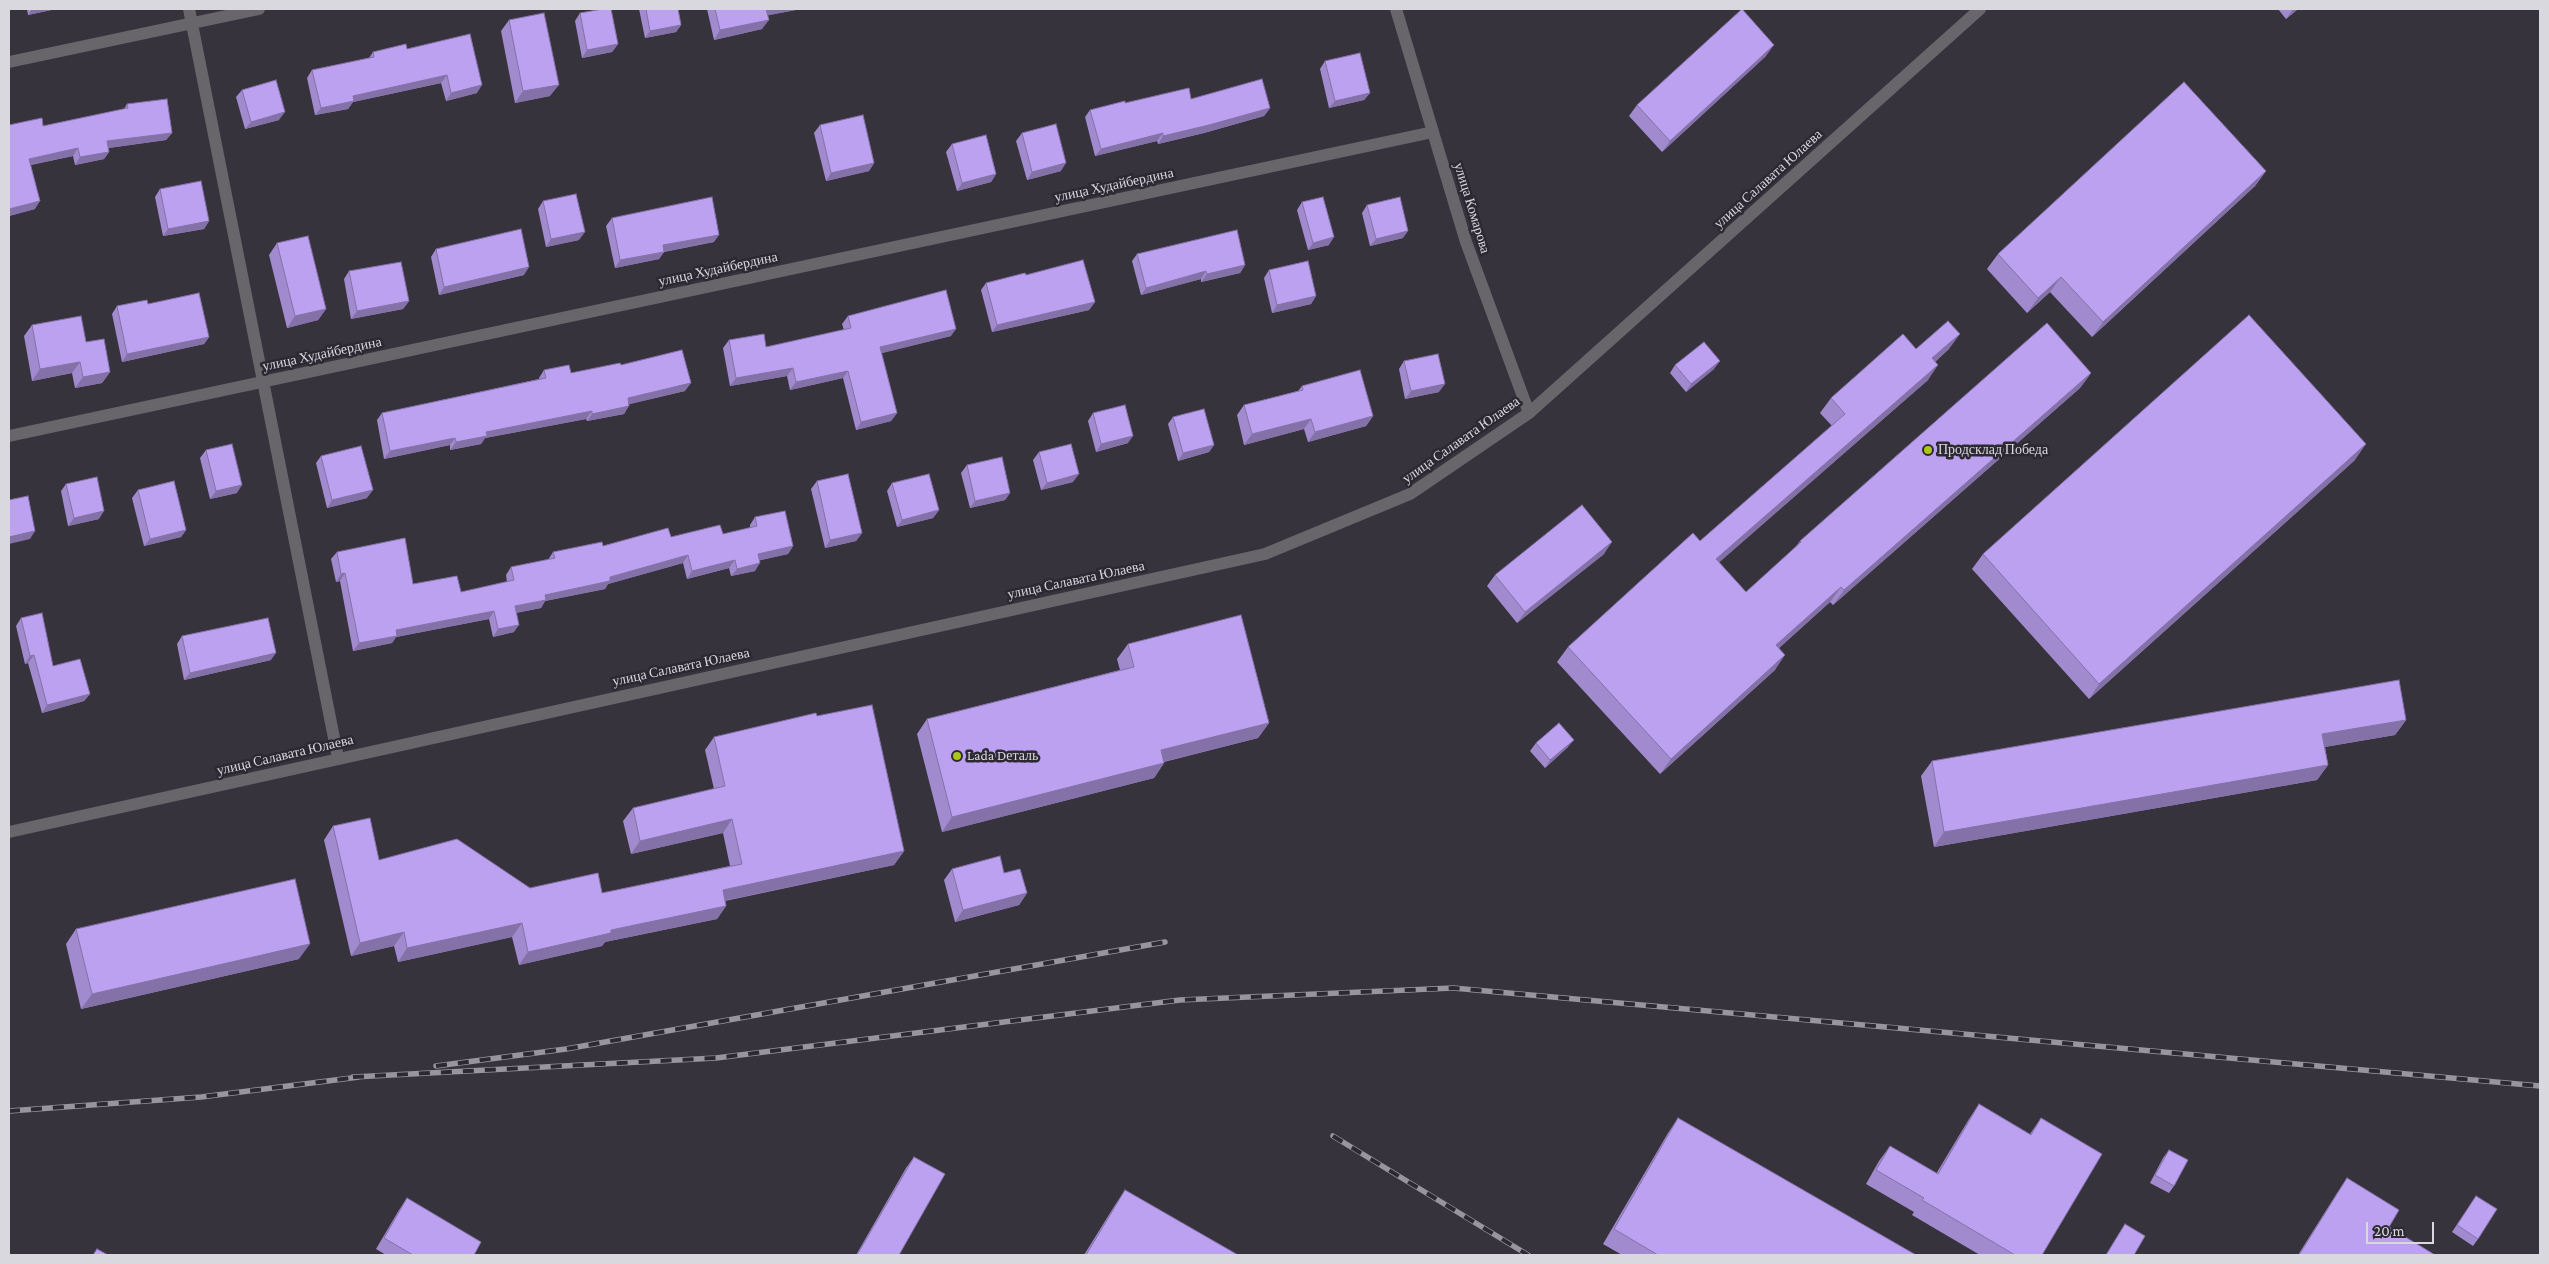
<!DOCTYPE html>
<meta charset="utf-8">
<style>
body{margin:0}
#map{position:relative;width:2549px;height:1264px;overflow:hidden;background:#36333d;font-family:"Crimson Pro",serif}
canvas{display:block}
.frame{position:absolute;inset:0;border:10px solid #dad8df;pointer-events:none}
.scale{position:absolute;left:2366px;top:1222px;width:68px;height:22px;box-sizing:border-box;border:2px solid #dad8df;border-top:0;padding-left:6px;font-size:15px;line-height:18px;white-space:nowrap;color:#dad8df;-webkit-text-stroke:4px #2c2933;paint-order:stroke}
</style>
<div id="map">
<canvas width="2549" height="1264"></canvas>
<div class="frame"></div>
<div class="scale">20 m</div>
</div>
<script>
const context = document.querySelector('canvas').getContext('2d');
context.lineJoin = 'round';
function toPath(rows) {
  const path = new Path2D();
  for (const r of rows) {
    path.moveTo(r[0], r[1]);
    for (let i = 2; i < r.length; i += 2) path.lineTo(r[i], r[i + 1]);
  }
  return path;
}
function stroke(path, color, width, dash) {
  context.strokeStyle = color;
  context.lineWidth = width;
  context.lineCap = dash ? 'butt' : 'round';
  context.setLineDash(dash || []);
  context.stroke(path);
}
function paint(path, color) {
  context.fillStyle = color;
  context.fill(path, 'evenodd');
}
function label(font, color, halo, rows, align = 'center') {
  context.font = font + ' "Crimson Pro",serif';
  context.lineWidth = 5;
  context.setLineDash([]);
  context.textBaseline = 'middle';
  context.strokeStyle = halo;
  context.fillStyle = color;
  for (const [text, x, y, turn = 0] of rows) {
    context.save();
    context.translate(x, y);
    context.rotate((+turn || 0) * Math.PI / 180);
    context.textAlign = isNaN(turn) ? turn : align;
    if (halo) context.strokeText(text, 0, 0);
    context.fillText(text, 0, 0);
    context.restore();
  }
}
stroke(toPath([
 [189,9,338,758],
 [1396,9,1466,242,1529,413],
 [9,62,259,9],
 [9,436,1433,132],
 [9,832,1265,554,1410,494,1529,413,1980,9]
]), '#68666b', 12);
const rail = toPath([
 [436,1066,566,1049,1165,942],
 [353,1077,716,1058,1180,1000,1453,988,2540,1086],
 [9,1111,201,1097,359,1077],
 [1333,1136,1528,1255]
]);
stroke(rail, '#98959d', 5.5);
stroke(rail, '#2c2933', 4, [11]);
paint(toPath([
 [27,9,56,9,28,15],
 [639,9,678,9,681,25,676,32,645,38],
 [707,9,801,9,768,15,762,29,714,40],
 [2278,9,2298,9,2286,19],
 [580,13,618,44,612,52,582,58,575,21],
 [509,20,550,96,515,103,501,31],
 [407,49,477,93,446,101,441,83,353,102,348,109,315,115,307,78,312,70,369,58,373,52],
 [1766,56,1662,152,1629,116,1637,105],
 [1325,61,1370,93,1364,100,1329,108,1320,69],
 [242,90,279,120,245,129,236,97],
 [1191,99,1270,108,1264,116,1204,133,1158,144,1157,141,1095,156,1085,117,1090,110,1125,103],
 [127,104,172,133,166,140,108,148,109,152,104,159,75,165,73,156,31,165,35,209,9,216,9,125,43,126,124,109],
 [820,125,874,163,869,171,826,181,814,133],
 [1022,133,1061,171,1027,180,1016,141],
 [952,144,996,174,991,182,957,191,946,152],
 [2266,171,2255,186,2092,337,2050,292,2027,313,1987,269,1998,254],
 [160,189,209,221,204,229,163,236,155,197],
 [543,201,579,240,546,247,538,209],
 [1302,202,1329,245,1308,250,1297,210],
 [1367,205,1403,238,1370,246,1362,213],
 [612,218,714,242,664,252,659,259,615,268,606,226],
 [277,243,326,309,318,320,287,328,269,255],
 [436,249,524,275,439,295,431,257],
 [1137,254,1245,265,1240,273,1201,282,1201,279,1141,295,1132,261],
 [1269,270,1316,296,1311,304,1272,313,1264,278],
 [349,271,409,301,403,309,351,319,344,279],
 [1026,275,1095,302,1089,310,992,332,981,290,986,283],
 [148,304,209,337,204,344,122,362,112,314,117,306],
 [848,316,951,336,881,353,897,413,891,421,856,430,843,378,790,390,787,376,730,386,723,348,729,340,766,347,844,330,842,324],
 [32,325,86,342,110,372,102,383,75,388,72,373,32,381,24,336],
 [1916,349,1949,349,1935,362,1928,380,1719,562,1746,592,1795,548,1800,541,2091,373,2080,388,1833,605,1830,602,1779,648,1775,670,1660,774,1557,662,1568,647,1700,541,1832,426,1820,413,1831,398],
 [1404,361,1439,392,1405,399,1399,369],
 [621,365,685,391,629,404,624,414,587,421,586,419,485,438,481,444,450,450,450,445,384,459,377,420,382,413,539,379,539,378,544,370,571,373],
 [1675,365,1714,369,1686,392,1670,373],
 [1302,386,1373,416,1366,426,1308,442,1304,429,1244,445,1237,415,1244,405,1298,391],
 [1093,413,1128,443,1096,452,1088,421],
 [1173,417,1214,445,1209,452,1178,461,1168,424],
 [206,450,237,493,210,499,200,458],
 [1039,452,1073,482,1041,490,1033,460],
 [321,456,367,498,327,508,316,463],
 [2355,460,2089,699,1972,569,1983,554],
 [967,465,1010,493,1005,500,970,508,961,473],
 [817,481,862,533,856,541,825,548,811,489],
 [892,483,939,510,933,518,897,527,887,491],
 [66,484,99,519,68,526,61,491],
 [138,490,186,530,181,537,144,546,132,498],
 [755,517,793,546,788,554,760,560,755,571,731,576,729,568,687,579,683,563,608,584,605,589,545,601,541,608,516,613,514,632,493,637,489,619,396,637,392,643,353,651,340,581,336,582,331,559,337,552,413,584,461,592,507,582,506,575,511,567,548,560,553,552,603,546,671,537,723,534,750,528,750,525],
 [1604,554,1517,623,1487,586,1495,575],
 [21,618,53,666,90,694,84,701,42,713,28,663,25,664,16,626],
 [182,636,271,660,184,680,177,644],
 [1128,644,1269,723,1258,738,1164,762,1164,763,1154,778,942,832,917,734,927,719,1120,670,1117,659],
 [817,716,904,851,894,865,725,901,726,906,717,919,605,942,602,946,519,965,512,937,398,962,394,946,351,956,324,840,333,826,379,860,530,888,602,893,730,866,723,833,631,854,623,821,633,808,714,789,705,750,714,737],
 [2406,720,2395,735,2325,747,2328,765,2317,780,1934,847,1921,776,1932,761],
 [1536,743,1568,747,1545,768,1530,751],
 [952,869,1004,873,1027,893,1019,905,955,922,944,880],
 [76,929,299,959,81,1009,66,944],
 [1979,1104,2030,1134,2041,1118,2042,1255,1980,1255,1912,1215,1914,1212,1866,1184,1879,1161,1890,1146,1936,1174,1969,1119],
 [1678,1118,1916,1255,1622,1255,1603,1244,1668,1133],
 [2169,1150,2174,1186,2169,1193,2150,1183,2163,1158],
 [914,1157,899,1255,856,1255,906,1168],
 [2347,1178,2389,1227,2435,1255,2298,1255,2337,1193],
 [1125,1190,1238,1255,1084,1255,1115,1205],
 [2476,1196,2478,1239,2473,1246,2452,1232],
 [407,1198,474,1255,386,1255,376,1249,399,1210]
]), '#a28ace');
paint(toPath([
 [32,9,56,9,28,15],
 [765,9,801,9,760,17],
 [2293,9,2298,9,2286,19],
 [769,20,762,29,714,40,720,30],
 [681,25,676,32,645,38,650,31],
 [618,44,612,52,582,58,587,50],
 [1774,45,1766,56,1662,152,1670,141],
 [447,75,441,83,353,102,348,109,315,115,321,108,353,96],
 [482,85,477,93,446,101,451,93],
 [559,85,550,96,515,103,523,91],
 [1370,93,1364,100,1329,108,1335,101],
 [1270,108,1264,116,1204,133,1158,144,1163,136],
 [285,112,279,120,245,129,251,122],
 [172,133,166,140,102,149,107,141],
 [1163,133,1157,141,1095,156,1101,149],
 [78,148,73,156,24,166,29,159],
 [109,152,104,159,75,165,80,157],
 [874,163,869,171,826,181,831,173],
 [1066,163,1061,171,1027,180,1032,172],
 [2266,171,2255,186,2092,337,2103,322],
 [996,174,991,182,957,191,962,183],
 [40,201,35,209,9,216,9,209],
 [209,221,204,229,163,236,168,229],
 [1408,231,1403,238,1370,246,1376,239],
 [585,232,579,240,546,247,551,239],
 [719,235,714,242,657,253,663,245],
 [1334,237,1329,245,1308,250,1313,243],
 [664,252,659,259,615,268,620,260],
 [1245,265,1240,273,1201,282,1207,274],
 [529,267,524,275,439,295,444,287],
 [1206,271,1201,279,1141,295,1146,288],
 [2061,277,2050,292,2027,313,2038,298],
 [1316,296,1311,304,1272,313,1277,305],
 [409,301,403,309,351,319,357,311],
 [1095,302,1089,310,992,332,997,325],
 [326,309,318,320,287,328,295,316],
 [956,329,951,336,875,355,880,347],
 [1960,334,1949,349,1922,373,1932,358],
 [209,337,204,344,122,362,127,354],
 [1720,361,1714,369,1686,392,1691,384],
 [80,362,72,373,32,381,40,369],
 [1938,365,1928,380,1706,574,1716,559],
 [793,368,787,376,730,386,736,378],
 [848,371,843,378,790,390,796,382],
 [110,372,102,383,75,388,83,377],
 [2091,373,2080,388,1833,605,1844,590],
 [691,383,685,391,622,406,628,398],
 [1445,384,1439,392,1405,399,1411,391],
 [629,406,624,414,587,421,592,414],
 [592,411,586,419,485,438,481,444,450,450,456,442,486,432],
 [897,413,891,421,856,430,861,422],
 [1373,416,1366,426,1308,442,1315,432],
 [1311,419,1304,429,1244,445,1252,434],
 [1133,436,1128,443,1096,452,1101,444],
 [455,438,450,445,384,459,390,451],
 [2366,444,2355,460,2089,699,2099,684],
 [1214,445,1209,452,1178,461,1183,453],
 [1079,474,1073,482,1041,490,1047,483],
 [242,485,237,493,210,499,216,491],
 [373,490,367,498,327,508,332,500],
 [1010,493,1005,500,970,508,975,501],
 [939,510,933,518,897,527,902,520],
 [104,511,99,519,68,526,74,518],
 [186,530,181,537,144,546,150,539],
 [35,531,30,539,9,544,9,537],
 [862,533,856,541,825,548,830,540],
 [1612,542,1604,554,1517,623,1525,612],
 [793,546,788,554,753,562,758,554],
 [688,555,683,563,608,584,605,589,545,601,541,608,509,614,515,606,545,595],
 [735,560,729,568,687,579,692,571],
 [760,563,755,571,731,576,737,569],
 [345,573,340,581,336,582,341,574],
 [1841,587,1830,602,1766,660,1776,645],
 [494,611,489,619,396,637,392,643,353,651,359,643,396,630],
 [519,625,514,632,493,637,498,629],
 [276,653,271,660,184,680,190,673],
 [34,655,28,663,25,664,30,656],
 [1785,655,1775,670,1660,774,1671,759],
 [90,694,84,701,42,713,47,705],
 [2406,720,2395,735,2312,749,2322,734],
 [1269,723,1258,738,1150,765,1161,750],
 [1574,740,1568,747,1545,768,1550,760],
 [1164,763,1154,778,942,832,952,817],
 [2328,765,2317,780,1934,847,1944,832],
 [732,819,723,833,631,854,640,841],
 [904,851,894,865,713,903,723,890],
 [1027,893,1019,905,955,922,963,910],
 [726,906,717,919,605,942,602,946,519,965,528,952,611,930],
 [522,923,512,937,398,962,407,948],
 [404,932,394,946,351,956,360,943],
 [310,944,299,959,81,1009,92,994]
]), '#8471a8');
const building = toPath([
 [603,9,611,9,618,44,587,50,580,13,603,9],
 [646,9,678,9,681,25,650,31,646,9],
 [715,9,766,9,769,20,720,30,715,9],
 [1742,9,1774,45,1670,141,1637,105,1742,9],
 [544,13,559,85,523,91,509,20,544,13],
 [470,34,482,85,451,93,447,75,353,96,354,101,321,108,312,70,374,57,373,52,406,44,407,49,470,34],
 [1360,53,1370,93,1335,101,1325,61,1360,53],
 [1262,79,1270,108,1209,125,1163,136,1163,133,1101,149,1090,110,1125,101,1125,103,1189,88,1191,99,1262,79],
 [276,80,285,112,251,122,242,90,276,80],
 [2184,82,2266,171,2103,322,2061,277,2038,298,1998,254,2184,82],
 [167,99,172,133,107,141,109,152,80,157,78,148,29,159,40,201,9,209,9,125,42,118,43,126,128,108,127,104,167,99],
 [863,115,874,163,831,173,820,125,863,115],
 [1056,124,1066,163,1032,172,1022,133,1056,124],
 [986,135,996,174,962,183,952,144,986,135],
 [201,181,209,221,168,229,160,189,201,181],
 [576,194,585,232,551,239,543,201,576,194],
 [712,197,719,235,663,245,664,252,620,260,612,218,712,197],
 [1323,197,1334,237,1313,243,1302,202,1323,197],
 [1400,197,1408,231,1376,239,1367,205,1400,197],
 [521,229,529,267,444,287,436,249,521,229],
 [1237,230,1245,265,1207,274,1206,271,1146,288,1137,254,1237,230],
 [308,236,326,309,295,316,277,243,308,236],
 [1083,260,1095,302,997,325,986,283,1025,273,1026,275,1083,260],
 [1308,261,1316,296,1277,305,1269,270,1308,261],
 [401,262,409,301,357,311,349,271,401,262],
 [946,290,956,329,880,347,897,413,861,422,848,371,796,382,793,368,736,378,729,340,764,334,766,347,851,328,848,316,946,290],
 [199,293,209,337,127,354,117,306,147,300,148,304,199,293],
 [2249,315,2366,444,2099,684,1983,554,2249,315],
 [81,316,86,342,104,339,110,372,83,377,80,362,40,369,32,325,81,316],
 [1948,321,1960,334,1932,358,1938,365,1716,559,1746,592,1801,542,1800,541,2047,323,2091,373,1844,590,1841,587,1776,645,1785,655,1671,759,1568,647,1693,533,1700,541,1845,414,1831,398,1903,334,1916,349,1948,321],
 [1704,342,1720,361,1691,384,1675,365,1704,342],
 [682,350,691,383,628,398,629,406,592,414,592,411,486,432,487,436,456,442,455,438,390,451,382,413,546,378,544,370,569,365,571,373,620,363,621,365,682,350],
 [1438,354,1445,384,1411,391,1404,361,1438,354],
 [1360,370,1373,416,1315,432,1311,419,1252,434,1244,405,1303,390,1302,386,1360,370],
 [1125,405,1133,436,1101,444,1093,413,1125,405],
 [1204,409,1214,445,1183,453,1173,417,1204,409],
 [232,444,242,485,216,491,206,450,232,444],
 [1071,444,1079,474,1047,483,1039,452,1071,444],
 [361,446,373,490,332,500,321,456,361,446],
 [1002,457,1010,493,975,501,967,465,1002,457],
 [848,474,862,533,830,540,817,481,848,474],
 [929,474,939,510,902,520,892,483,929,474],
 [97,477,104,511,74,518,66,484,97,477],
 [174,481,186,530,150,539,138,490,174,481],
 [28,496,35,531,9,537,9,500,28,496],
 [1582,505,1612,542,1525,612,1495,575,1582,505],
 [785,511,793,546,758,554,760,563,737,569,735,560,692,571,688,555,610,577,610,581,545,595,546,600,515,606,519,625,498,629,494,611,396,630,397,636,359,643,345,573,341,574,337,552,405,538,413,584,457,576,461,592,514,580,511,567,555,558,553,552,602,542,603,546,668,528,671,537,720,525,723,534,757,526,755,517,785,511],
 [42,613,53,666,80,659,90,694,47,705,34,655,30,656,21,618,42,613],
 [1241,615,1269,723,1161,750,1164,763,952,817,927,719,1134,667,1128,644,1241,615],
 [268,618,276,653,190,673,182,636,268,618],
 [2399,680,2406,720,2322,734,2328,765,1944,832,1932,761,2399,680],
 [872,705,904,851,723,890,726,906,611,930,611,933,528,952,522,923,407,948,404,932,360,943,333,826,370,818,379,860,457,839,530,888,598,873,602,893,742,864,732,819,640,841,633,808,725,786,714,737,816,713,817,716,872,705],
 [1559,723,1574,740,1550,760,1536,743,1559,723],
 [1000,856,1004,873,1020,869,1027,893,963,910,952,869,1000,856],
 [295,879,310,944,92,994,76,929,295,879],
 [1979,1104,2031,1135,2041,1118,2102,1154,2042,1255,2015,1255,1922,1200,1924,1198,1876,1170,1890,1146,1938,1174,1979,1104],
 [1678,1118,1916,1255,1658,1255,1614,1229,1678,1118],
 [2169,1150,2188,1160,2174,1186,2155,1175,2169,1150],
 [914,1157,945,1174,899,1255,857,1255,914,1157],
 [2347,1178,2399,1210,2389,1227,2435,1255,2299,1255,2347,1178],
 [1125,1190,1238,1255,1086,1255,1125,1190],
 [2476,1196,2497,1209,2478,1239,2457,1225,2476,1196],
 [407,1198,481,1242,474,1255,413,1255,384,1238,407,1198],
 [2125,1224,2145,1236,2134,1255,2106,1255,2125,1224],
 [97,1249,108,1255,93,1255,97,1249]
]);
paint(building, '#bca1f0');
stroke(building, '#8471a8', 1);
for (const [x, y, r, color] of [
 [1928,450,5,"#abc616"],
 [957,756,5,"#abc616"]
]) {
  const dot = new Path2D();
  dot.arc(x, y, r, 0, 2 * Math.PI);
  context.fillStyle = color;
  context.fill(dot);
  stroke(dot, '#2c2933', 2);
}
label('14px', '#dad8df', '#2c2933', [
 ["улица Салавата Юлаева",1768,179,-42],
 ["улица Худайбердина",1114,185,-12],
 ["улица Комарова",1472,208,73],
 ["улица Худайбердина",718,269,-12],
 ["улица Худайбердина",322,354,-12],
 ["улица Салавата Юлаева",1461,440,-35],
 ["улица Салавата Юлаева",1076,580,-12],
 ["улица Салавата Юлаева",681,667,-12],
 ["улица Салавата Юлаева",285,755,-13]
]);
label('14px', '#dad8df', '#2c2933', [
 ["Продсклад Победа",1938,450],
 ["Lada Dеталь",967,756]
], 'left');
</script>
